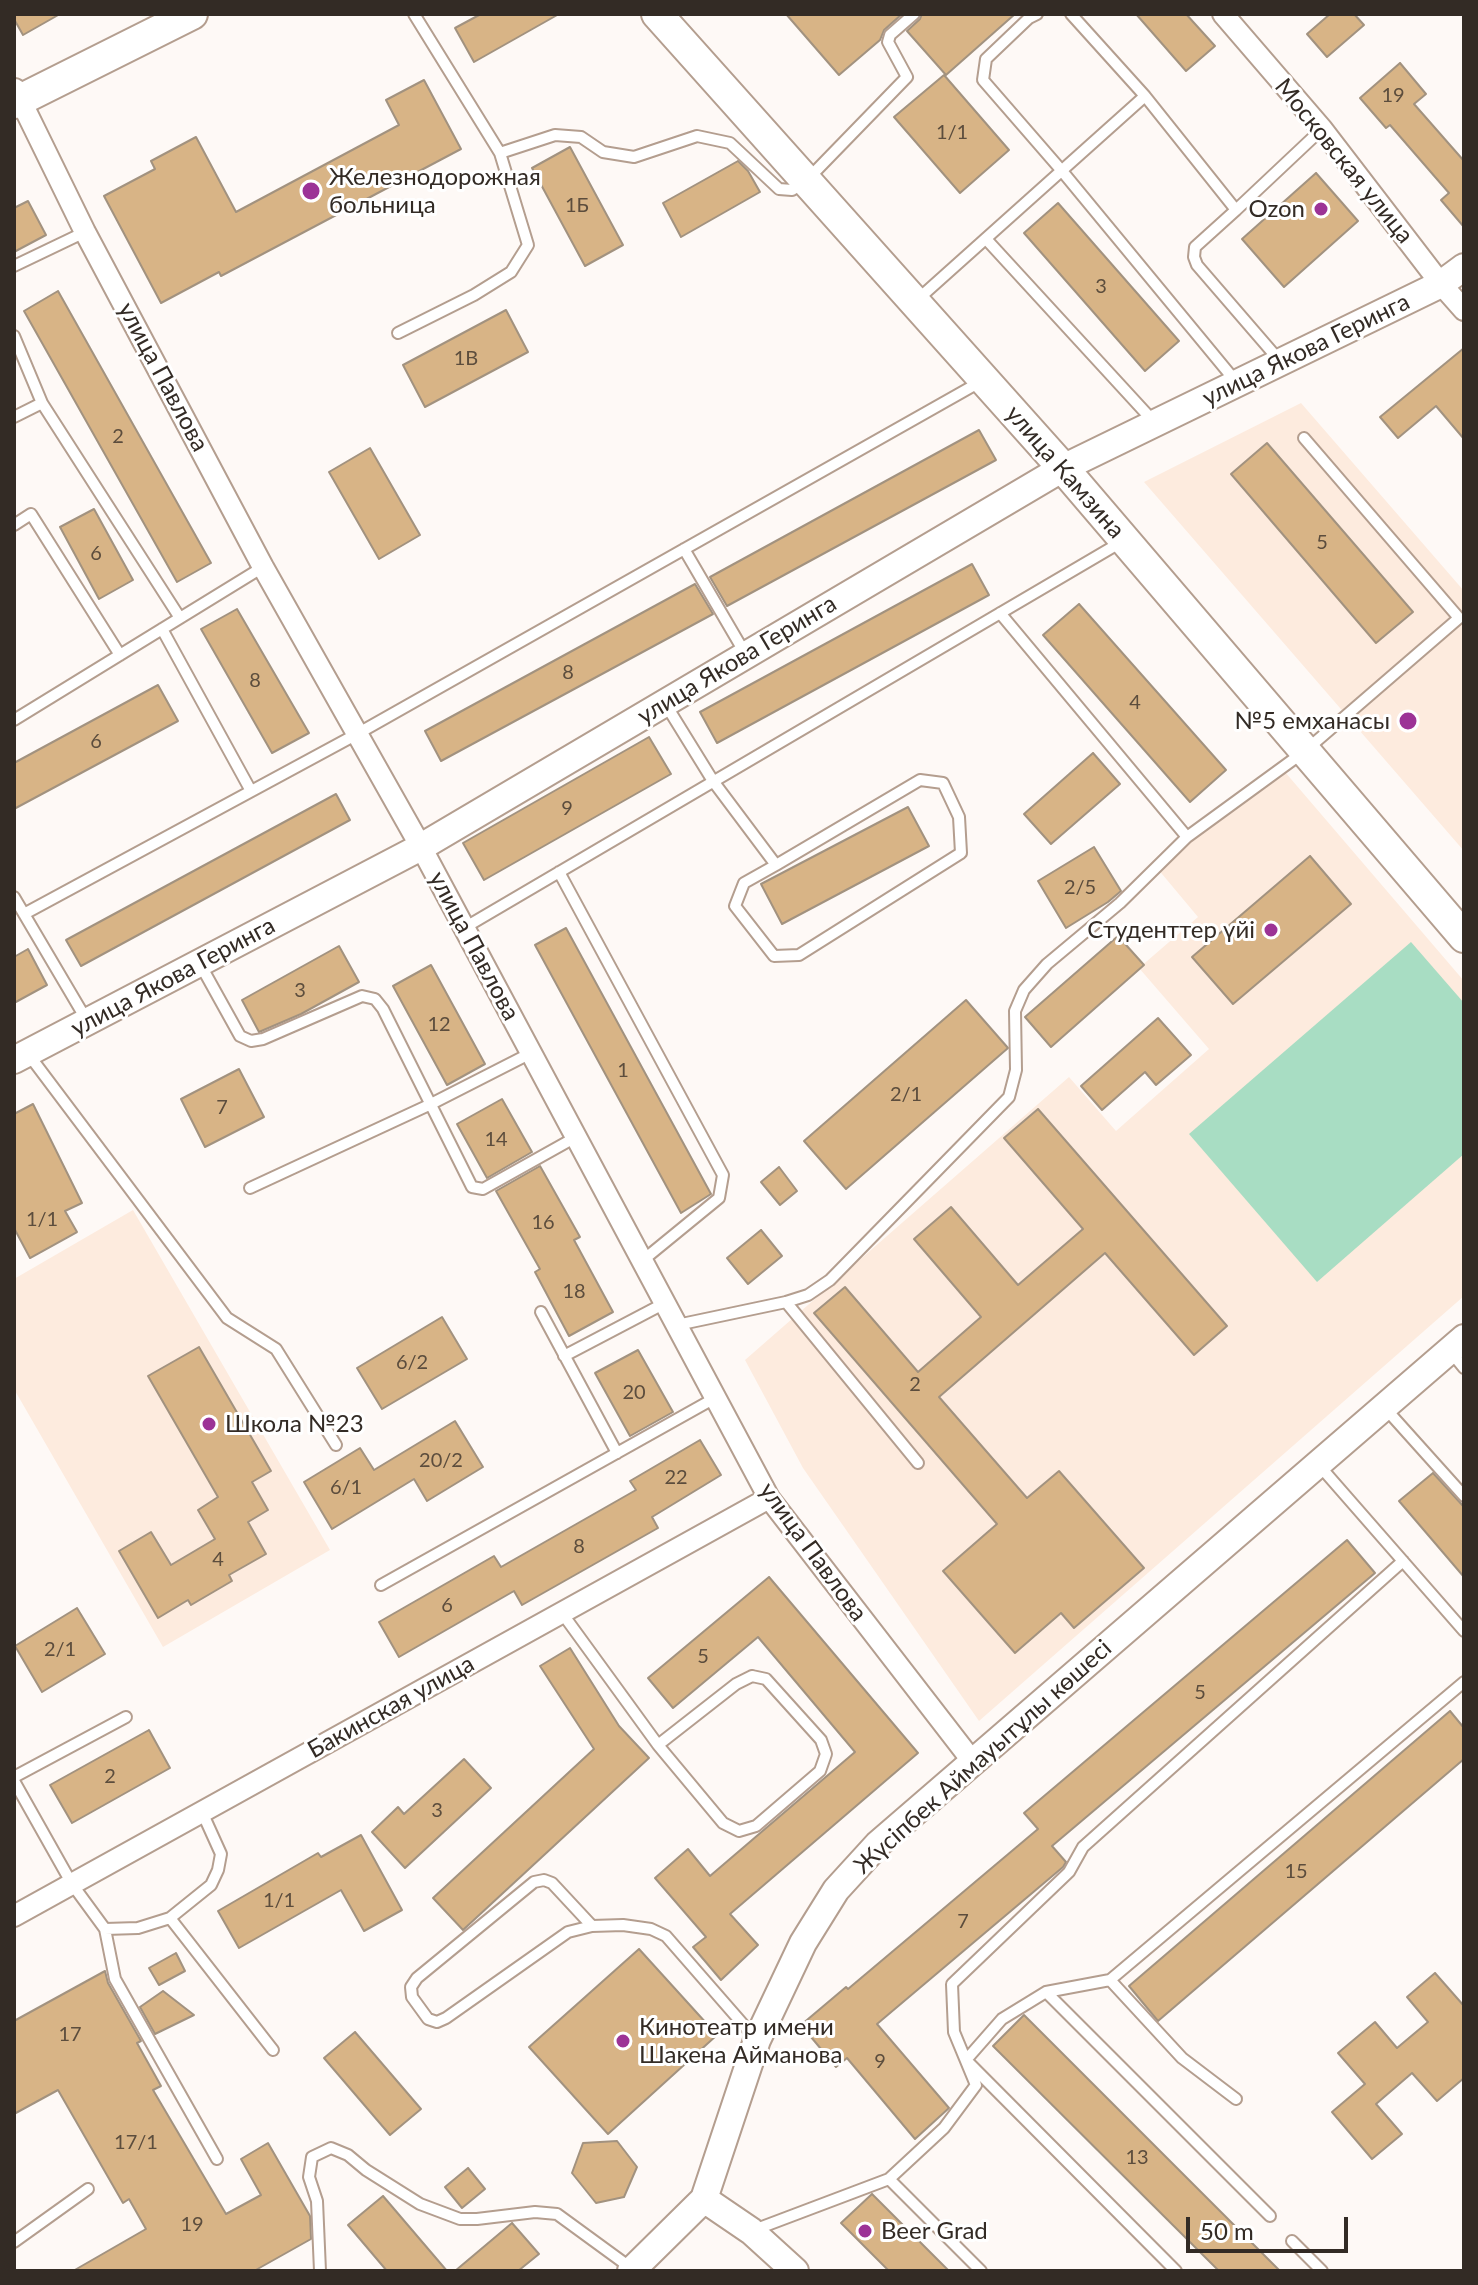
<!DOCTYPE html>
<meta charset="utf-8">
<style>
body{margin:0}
#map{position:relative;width:1478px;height:2285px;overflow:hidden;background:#fef9f6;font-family:Lato,sans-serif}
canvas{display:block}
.frame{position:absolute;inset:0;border:16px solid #332b25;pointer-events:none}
.scale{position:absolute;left:1186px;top:2217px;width:162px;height:36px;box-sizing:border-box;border:4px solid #332b25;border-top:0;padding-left:10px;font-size:24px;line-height:28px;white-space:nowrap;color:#332b25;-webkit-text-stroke:6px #fff;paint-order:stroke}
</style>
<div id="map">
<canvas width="1478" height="2285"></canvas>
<div class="frame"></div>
<div class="scale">50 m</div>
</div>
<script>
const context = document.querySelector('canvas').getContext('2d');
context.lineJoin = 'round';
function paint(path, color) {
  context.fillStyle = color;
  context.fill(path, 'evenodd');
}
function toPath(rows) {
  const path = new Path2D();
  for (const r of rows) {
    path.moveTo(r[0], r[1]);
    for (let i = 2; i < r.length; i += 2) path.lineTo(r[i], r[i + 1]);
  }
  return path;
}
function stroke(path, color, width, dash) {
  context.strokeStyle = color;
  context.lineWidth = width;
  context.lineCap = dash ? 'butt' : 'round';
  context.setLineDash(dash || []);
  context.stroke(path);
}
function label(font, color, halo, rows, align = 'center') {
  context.font = font + ' Lato,sans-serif';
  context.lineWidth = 6;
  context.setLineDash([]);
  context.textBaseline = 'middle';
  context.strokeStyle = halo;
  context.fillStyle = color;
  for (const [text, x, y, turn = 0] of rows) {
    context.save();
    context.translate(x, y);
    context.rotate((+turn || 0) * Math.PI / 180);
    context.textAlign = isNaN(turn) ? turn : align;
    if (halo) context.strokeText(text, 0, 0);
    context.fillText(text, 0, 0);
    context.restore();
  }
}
paint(toPath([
 [1301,403,1464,591,1464,851,1144,482],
 [1279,765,1464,981,1464,1296,979,1721,803,1468,745,1360,1069,1077,1116,1131,1209,1049,1139,968,1198,917,1157,868],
 [133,1210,330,1550,163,1647,14,1389,14,1279]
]), '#fdebde');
paint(toPath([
 [1411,942,1464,1003,1464,1154,1317,1282,1189,1134]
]), '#a8ddc3');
const building = toPath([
 [14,14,60,14,23,35,14,19,14,14],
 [481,14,559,14,474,62,455,28,481,14],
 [786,14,902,14,884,30,880,40,839,75,786,14],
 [922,14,1015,14,946,75,907,31,920,19,922,14],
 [1136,14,1186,14,1215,46,1186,71,1136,14],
 [1330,14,1354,14,1364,25,1327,57,1307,34,1330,14],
 [1400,63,1426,94,1414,104,1464,161,1464,227,1441,200,1449,193,1390,125,1386,128,1360,98,1400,63],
 [944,75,1009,150,960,193,894,117,944,75],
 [424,80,461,149,221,276,219,272,161,303,104,196,155,169,151,161,196,137,236,212,399,125,386,100,424,80],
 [570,147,623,245,585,266,532,168,570,147],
 [738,161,748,171,760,192,681,237,663,203,738,161],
 [1316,173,1358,221,1284,287,1242,239,1316,173],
 [28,201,46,235,14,252,14,208,28,201],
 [1058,203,1179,341,1145,371,1024,233,1058,203],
 [58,291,211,563,177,582,24,311,58,291],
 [506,310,528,352,425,407,403,365,506,310],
 [1464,348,1464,439,1436,406,1398,438,1380,417,1464,348],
 [979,430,996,460,727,606,710,577,979,430],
 [1267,443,1413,612,1376,643,1231,474,1267,443],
 [370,448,420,535,379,559,329,472,370,448],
 [94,509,133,580,99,599,60,527,94,509],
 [972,564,989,595,717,743,700,712,972,564],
 [695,584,713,614,441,761,425,731,695,584],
 [1079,604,1226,770,1190,802,1043,635,1079,604],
 [237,609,309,733,272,753,201,629,237,609],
 [158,685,178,721,14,809,14,763,158,685],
 [649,737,671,774,484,880,463,843,649,737],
 [1093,753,1120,784,1051,844,1024,814,1093,753],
 [336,794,350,820,81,966,66,940,336,794],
 [908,807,929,846,782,924,761,884,908,807],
 [1094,847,1121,891,1108,902,1066,928,1038,881,1094,847],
 [1310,856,1351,904,1233,1004,1192,957,1310,856],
 [566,928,711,1194,681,1213,535,945,566,928],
 [1118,936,1144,965,1051,1047,1025,1017,1118,936],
 [339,946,359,982,301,1014,259,1032,242,1000,339,946],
 [28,949,47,985,14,1003,14,957,28,949],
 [431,965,485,1064,447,1085,393,986,431,965],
 [966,1000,1008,1048,846,1189,804,1141,966,1000],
 [1158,1018,1191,1055,1156,1085,1145,1072,1102,1110,1081,1086,1158,1018],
 [239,1069,264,1117,205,1147,181,1099,239,1069],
 [502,1099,532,1152,487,1178,457,1124,502,1099],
 [33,1104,82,1203,65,1211,77,1232,30,1258,14,1228,14,1114,33,1104],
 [1038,1109,1227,1326,1194,1355,1105,1253,939,1397,1027,1498,1059,1471,1144,1568,1074,1628,1061,1613,1015,1653,943,1571,997,1524,814,1313,845,1287,918,1372,981,1317,914,1239,951,1207,1018,1285,1083,1229,1004,1138,1038,1109],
 [540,1166,580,1237,574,1240,613,1312,569,1336,535,1272,540,1269,496,1191,540,1166],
 [779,1167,797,1191,780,1205,761,1182,779,1167],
 [761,1230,782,1256,748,1284,727,1258,761,1230],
 [442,1317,467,1359,382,1409,357,1368,442,1317],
 [199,1347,271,1471,252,1482,268,1510,248,1522,266,1554,229,1575,232,1581,191,1605,188,1600,158,1618,119,1551,151,1532,171,1565,215,1539,198,1510,218,1497,148,1376,199,1347],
 [638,1350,673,1412,630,1436,595,1373,638,1350],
 [455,1421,483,1467,427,1501,414,1479,332,1529,304,1482,360,1448,374,1470,455,1421],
 [700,1440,721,1475,652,1517,658,1528,522,1605,514,1591,399,1657,379,1622,494,1556,501,1567,636,1490,630,1481,700,1440],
 [1433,1473,1464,1507,1464,1577,1399,1501,1433,1473],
 [1347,1540,1375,1573,1052,1846,1066,1862,1063,1867,877,2024,949,2108,915,2139,847,2058,836,2067,801,2025,846,1987,848,1989,1038,1829,1024,1813,1347,1540],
 [769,1577,918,1753,730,1914,758,1945,721,1980,693,1947,706,1937,655,1878,688,1849,710,1876,855,1752,758,1637,673,1708,648,1678,769,1577],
 [77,1608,105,1654,42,1692,15,1646,77,1608],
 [570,1648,619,1726,649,1758,463,1930,433,1898,594,1749,540,1666,570,1648],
 [1450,1711,1464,1728,1464,1759,1158,2021,1129,1986,1450,1711],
 [149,1730,170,1768,72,1823,50,1785,149,1730],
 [464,1759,491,1788,405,1868,372,1832,398,1807,404,1814,464,1759],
 [361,1835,402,1910,364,1931,341,1890,239,1948,218,1911,318,1853,321,1857,361,1835],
 [639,1949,717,2035,608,2134,529,2047,639,1949],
 [176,1953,185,1971,159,1985,149,1968,176,1953],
 [105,1971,108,1983,141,2041,137,2043,161,2086,153,2090,226,2214,261,2195,241,2159,268,2143,310,2216,311,2239,254,2271,73,2271,146,2229,129,2199,123,2203,58,2090,14,2114,14,2021,105,1971],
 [1435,1973,1464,2006,1464,2078,1437,2101,1412,2073,1376,2104,1402,2134,1372,2159,1332,2112,1365,2084,1338,2053,1375,2022,1397,2048,1428,2022,1407,1997,1435,1973],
 [163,1991,194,2015,155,2034,140,2007,163,1991],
 [1024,2015,1280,2271,1219,2271,993,2046,1024,2015],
 [355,2032,421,2109,390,2135,324,2058,355,2032],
 [617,2141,637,2167,624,2197,596,2203,572,2173,583,2143,617,2141],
 [468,2168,485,2189,462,2208,445,2187,468,2168],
 [872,2194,949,2271,889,2271,841,2223,872,2194],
 [383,2196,447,2271,387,2271,348,2225,383,2196],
 [512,2223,539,2254,518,2271,455,2271,512,2223]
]);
paint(building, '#d8b486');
stroke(building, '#a2927f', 2);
const service = toPath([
 [414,14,500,153,555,135,581,137,603,152,634,157,697,136,730,143,779,189,792,190,806,181,907,77,888,42,890,35,914,14],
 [1037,14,1029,18,986,59,983,80,1062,171,1237,383],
 [1071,14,1145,96],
 [1236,210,1195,247,1194,257,1197,265,1279,360],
 [986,239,1155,423],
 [14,266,85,232],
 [916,301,1145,96,1236,210,1322,129],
 [398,333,474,295,511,272,528,245,500,153],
 [14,336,42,403,14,417],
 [42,403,180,618],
 [14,525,31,514,120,655],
 [684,549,746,655],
 [1000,613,1187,837],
 [162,629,251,791],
 [666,705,713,781,776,865,744,883,735,906,774,956,799,955,961,853,959,817,943,783,920,780,776,865],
 [14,720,263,567],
 [559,872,723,1175,719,1198,642,1261],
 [14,897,86,1019],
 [24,914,357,734,980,382],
 [464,928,1123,541],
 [200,964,240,1036,251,1041,263,1039,362,996,375,999,383,1009,472,1187,483,1189,576,1137],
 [29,1055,227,1318,276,1349,336,1445],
 [250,1188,429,1105,531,1053],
 [786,1302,918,1463],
 [541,1312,617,1453],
 [677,1325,786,1302,808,1295,830,1280,1009,1097,1016,1070,1015,1011,1024,990,1047,964,1120,903,1187,837,1305,751,1459,618,1304,438],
 [1451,1352,1464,1368],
 [564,1356,665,1303],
 [1385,1408,1464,1496],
 [1318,1464,1464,1631],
 [381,1585,715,1398],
 [562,1613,658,1745],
 [752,1676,766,1679,821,1740,826,1754,820,1771,756,1826,739,1831,723,1823,658,1745,736,1684,752,1676],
 [14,1777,126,1717],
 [14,1781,72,1884,105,1929,115,1979,217,2159],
 [170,1918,211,1885,218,1870,221,1854,202,1812],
 [592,1926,552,1883,544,1880,534,1882,417,1978,411,1987,412,1997,428,2019,437,2022,446,2018,568,1932,592,1926,623,1925,651,1929,666,1936,755,2038],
 [105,1929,138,1928,170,1918,273,2050],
 [1110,1980,1182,2058,1236,2099],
 [1046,1992,1270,2216],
 [889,2179,981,2271],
 [754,2230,889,2179,944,2128,976,2085,954,2032,952,1984,1069,1872,1083,1847,1403,1561],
 [1292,2241,1322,2271],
 [14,2242,88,2189],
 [320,2271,317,2201,309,2177,312,2157,331,2148,348,2155,366,2170,420,2204,460,2219,477,2219,535,2212,557,2214,631,2268],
 [1176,2271,966,2060,1002,2019,1046,1992,1110,1980,1464,1682]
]);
const minor = toPath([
 [1223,14,1322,129,1441,284,1464,310],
 [15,89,85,232,263,567,421,847,769,1498,973,1762],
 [14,1916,769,1498]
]);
const tertiary = toPath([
 [14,1060,421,847,1063,468,1441,284,1464,267],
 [704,2199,751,2231,795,2271],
 [631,2271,704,2199,757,2040,803,1943,836,1890,878,1844,1464,1338]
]);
const secondary = toPath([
 [657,14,1063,468,1464,937],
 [14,103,192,14]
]);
stroke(service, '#b49e8f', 14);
stroke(minor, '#b49e8f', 24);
stroke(tertiary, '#b49e8f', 30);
stroke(secondary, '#b49e8f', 34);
stroke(service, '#fff', 10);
stroke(minor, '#fff', 20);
stroke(tertiary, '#fff', 26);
stroke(secondary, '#fff', 30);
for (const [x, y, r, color] of [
 [311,191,10,"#9c3396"],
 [1321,209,8,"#9c3396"],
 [1408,721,10,"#9c3396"],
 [1271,930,8,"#9c3396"],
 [209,1424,8,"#9c3396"],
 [623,2041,8,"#9c3396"],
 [865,2231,8,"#9c3396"]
]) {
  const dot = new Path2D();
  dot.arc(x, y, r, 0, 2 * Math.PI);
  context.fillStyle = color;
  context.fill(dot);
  stroke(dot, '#fff', 3);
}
label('20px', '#5c4d3d', null, [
 ["19",1393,96],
 ["1/1",952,133],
 ["1Б",577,206],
 ["3",1101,287],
 ["1В",466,359],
 ["2",118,437],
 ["5",1322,543],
 ["6",96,554],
 ["8",568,673],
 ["8",255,681],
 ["4",1135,703],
 ["6",96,742],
 ["9",567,809],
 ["2/5",1080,888],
 ["3",300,991],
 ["12",439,1025],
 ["1",623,1071],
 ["2/1",906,1095],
 ["7",222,1108],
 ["14",496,1140],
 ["1/1",42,1220],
 ["16",543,1223],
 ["18",574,1292],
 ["6/2",412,1363],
 ["2",915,1385],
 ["20",634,1393],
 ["20/2",441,1461],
 ["22",676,1478],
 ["6/1",346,1488],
 ["8",579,1547],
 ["4",218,1560],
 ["6",447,1606],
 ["2/1",60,1650],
 ["5",703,1657],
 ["5",1200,1693],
 ["2",110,1777],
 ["3",437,1811],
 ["15",1296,1872],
 ["1/1",279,1901],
 ["7",963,1922],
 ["17",70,2035],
 ["9",880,2062],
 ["17/1",136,2143],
 ["13",1137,2158],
 ["19",192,2225]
]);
label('24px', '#332b25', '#fff', [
 ["Московская улица",1344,161,51],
 ["улица Якова Геринга",1306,350,-26],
 ["улица Павлова",163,377,62],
 ["улица Камзина",1065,472,49],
 ["улица Якова Геринга",737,660,-31],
 ["улица Павлова",474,946,62],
 ["улица Якова Геринга",173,977,-28],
 ["улица Павлова",813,1552,54],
 ["Бакинская улица",391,1707,-29],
 ["Жүсіпбек Аймауытұлы көшесі",983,1757,-42]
]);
label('24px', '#332b25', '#fff', [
 ["Железнодорожная",329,177],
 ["больница",329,205],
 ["Ozon",1305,209,"right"],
 ["№5 емханасы",1390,721,"right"],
 ["Студенттер үйі",1255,930,"right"],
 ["Школа №23",225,1424],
 ["Кинотеатр имени",639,2027],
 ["Шакена Айманова",639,2055],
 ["Beer Grad",881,2231]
], 'left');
</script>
